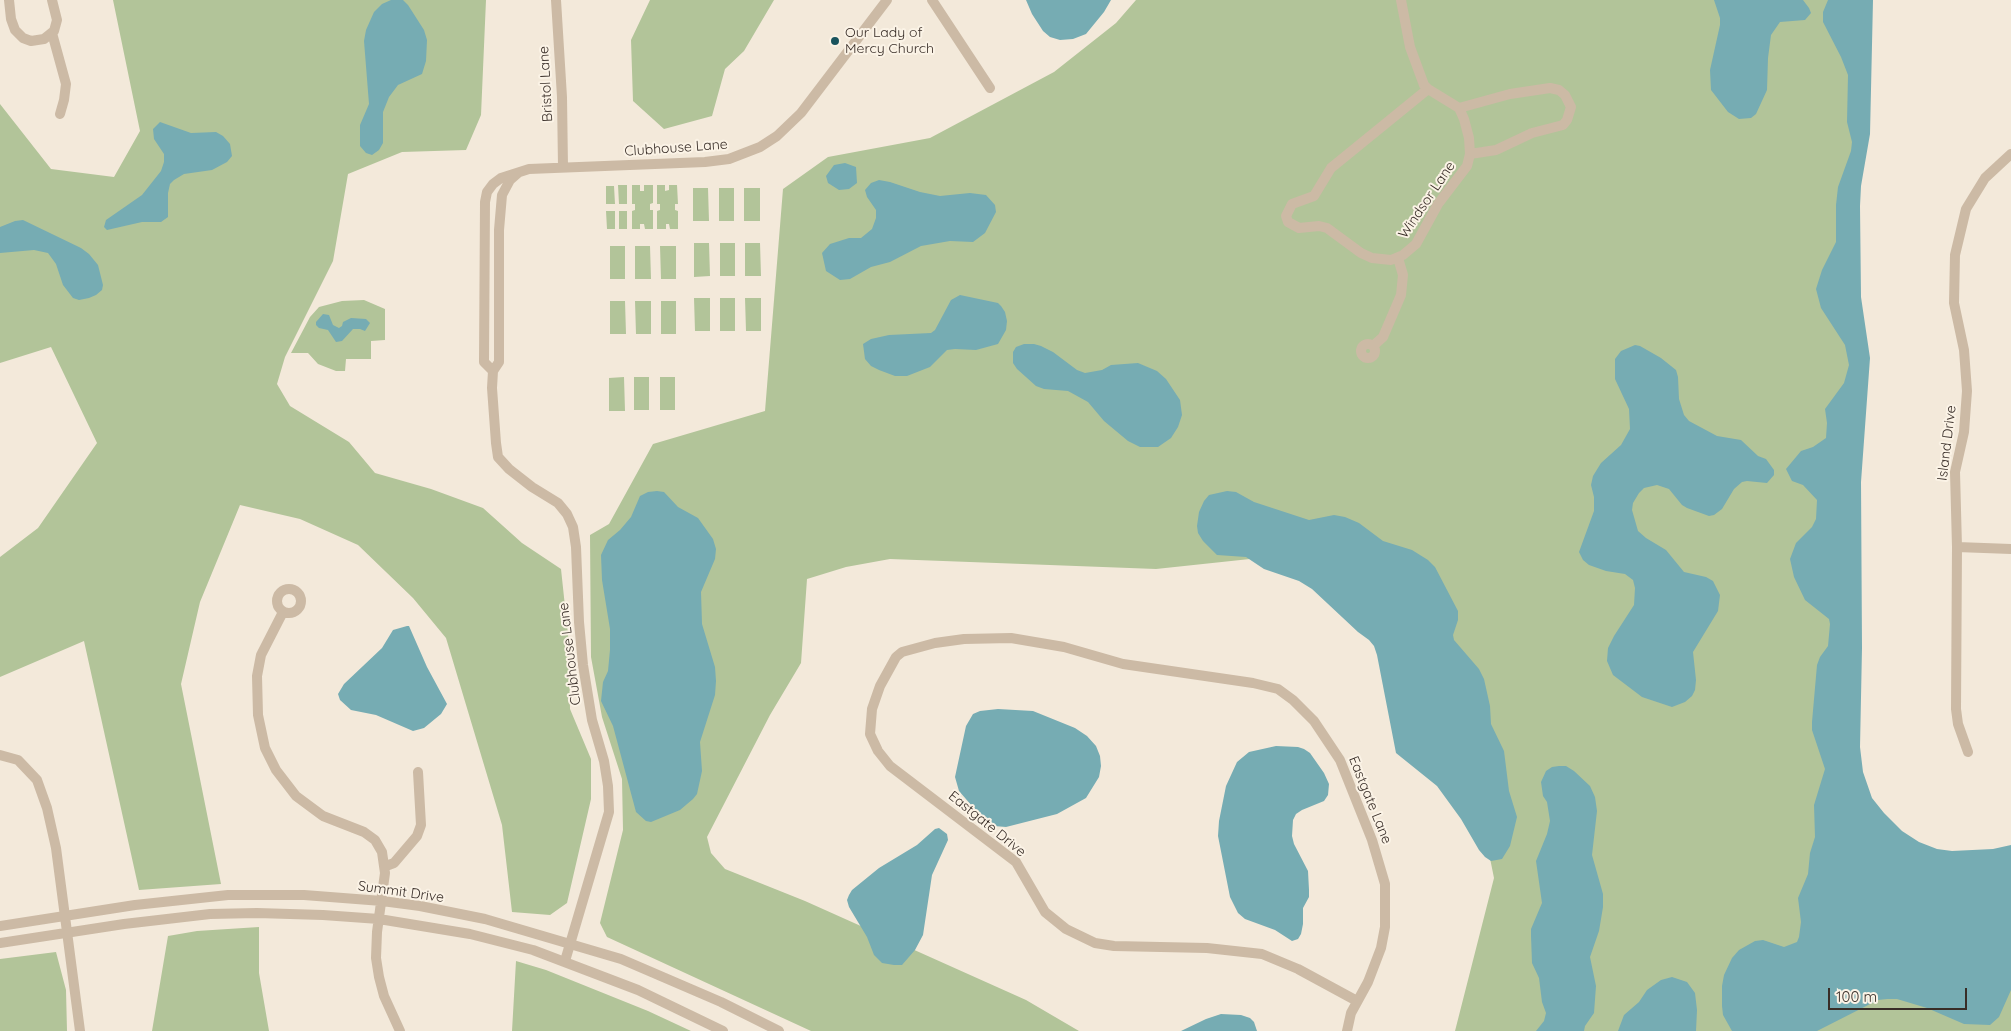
<!DOCTYPE html>
<style>
body{margin:0}
#map{position:relative;width:2011px;height:1031px;overflow:hidden;background:#f3e9da;font-family:Quicksand,sans-serif}
canvas{display:block}
.scale{position:absolute;left:1828px;top:988px;width:139px;height:22px;box-sizing:border-box;border:2px solid #382d27;border-top:0;padding-left:6px;font-size:15px;line-height:18px;white-space:nowrap;color:#382d27;-webkit-text-stroke:4px #fbf3e6;paint-order:stroke}
</style>
<div id="map">
<canvas width="2011" height="1031"></canvas>
<div class="scale">100 m</div>
</div>
<script>
const context = document.querySelector('canvas').getContext('2d');
context.lineJoin = 'round';
function paint(path, color) {
  context.fillStyle = color;
  context.fill(path, 'evenodd');
}
function toPath(rows) {
  const path = new Path2D();
  for (const r of rows) {
    if (r.length === 3) {
      path.moveTo(r[0] + r[2], r[1]);
      path.arc(r[0], r[1], r[2], 0, 2 * Math.PI);
      continue;
    }
    path.moveTo(r[0], r[1]);
    for (let i = 2; i < r.length; i += 2) path.lineTo(r[i], r[i + 1]);
  }
  return path;
}
function stroke(path, color, width, dash) {
  context.strokeStyle = color;
  context.lineWidth = width;
  context.lineCap = dash ? 'butt' : 'round';
  context.setLineDash(dash || []);
  context.stroke(path);
}
function label(font, color, halo, rows, align = 'center') {
  context.font = font + ' Quicksand,sans-serif';
  context.lineWidth = 4;
  context.setLineDash([]);
  context.textBaseline = 'middle';
  context.strokeStyle = halo;
  context.fillStyle = color;
  for (const [text, x, y, turn = 0] of rows) {
    context.save();
    context.translate(x, y);
    context.rotate((+turn || 0) * Math.PI / 180);
    context.textAlign = isNaN(turn) ? turn : align;
    if (halo) context.strokeText(text, 0, 0);
    context.fillText(text, 0, 0);
    context.restore();
  }
}
paint(toPath([
 [113,0,486,0,481,115,466,150,402,152,348,174,333,261,285,357,277,384,290,406,349,442,375,473,431,489,483,508,522,543,561,569,569,644,570,709,591,759,591,799,567,903,550,915,512,912,502,825,446,638,413,598,358,545,300,519,240,505,200,602,181,684,221,884,139,890,84,641,0,677,0,557,38,528,97,443,51,347,0,363,0,104,51,169,114,177,140,131],
 [650,0,774,0,744,51,725,69,712,116,664,129,633,101,631,40],
 [1136,0,1853,0,1850,841,2011,873,2011,1031,1455,1031,1494,878,1452,670,1278,556,1156,569,890,559,846,567,807,579,801,663,770,715,707,837,711,853,725,869,805,901,1026,1000,1079,1031,811,1031,607,937,600,923,623,830,622,779,602,717,591,657,590,535,609,524,653,444,765,411,783,189,828,157,930,138,1054,72,1116,23],
 [618,185,627,185,627,204,619,204],
 [632,185,640,185,640,191,644,191,644,185,653,185,653,203,650,204,650,210,653,210,653,229,645,229,644,224,640,224,640,229,632,229,632,211,635,210,635,204,632,204],
 [657,185,665,185,665,191,669,190,669,185,677,185,678,204,675,204,675,210,678,211,678,229,670,229,669,224,666,224,666,229,657,229,657,211,660,210,660,204,657,204],
 [606,186,614,186,615,204,606,204],
 [693,188,708,188,709,221,693,221],
 [719,188,734,188,734,221,719,221],
 [744,188,760,188,760,221,744,221],
 [606,211,615,211,615,229,607,229],
 [619,211,627,211,627,229,619,229],
 [694,243,709,243,710,276,694,277],
 [720,243,735,243,735,276,720,276],
 [745,243,760,243,761,276,745,276],
 [610,246,625,246,625,279,610,279],
 [635,246,650,246,651,279,635,279],
 [660,246,676,246,676,279,661,279],
 [694,298,710,298,710,331,695,331],
 [720,298,735,298,735,331,720,331],
 [745,298,761,298,761,331,746,331],
 [364,300,385,309,385,340,371,341,371,359,346,359,345,371,336,371,318,364,308,353,291,353,310,317,319,307,342,301],
 [610,301,625,301,626,334,610,334],
 [635,301,651,301,651,334,636,334],
 [661,301,676,301,676,334,661,334],
 [624,377,625,411,609,411,609,378],
 [634,377,649,377,649,410,634,410],
 [660,377,675,377,675,410,660,410],
 [259,927,259,973,269,1031,152,1031,168,936,197,931],
 [56,952,66,990,67,1031,0,1031,0,959],
 [516,961,546,970,648,1011,691,1031,512,1031]
]), '#b2c499');
paint(toPath([
 [391,0,403,0,408,5,424,30,427,40,426,61,422,74,398,85,389,97,383,112,383,143,379,150,372,155,366,153,360,146,360,125,369,104,364,41,366,30,374,12,382,4],
 [1026,0,1111,0,1104,12,1086,34,1073,39,1060,40,1050,37,1043,31,1032,14],
 [1714,0,1803,0,1809,8,1811,13,1805,20,1780,22,1771,35,1768,58,1767,90,1756,114,1751,118,1739,119,1728,112,1711,90,1710,70,1720,25,1720,18],
 [1828,0,1873,0,1870,134,1861,186,1860,206,1861,297,1870,358,1861,482,1862,648,1860,747,1863,772,1872,798,1884,813,1902,831,1919,842,1937,849,1952,851,1993,849,2011,845,2011,990,1999,1017,1990,1025,1964,1024,1927,1008,1897,999,1887,999,1878,1000,1817,1031,1732,1031,1723,1015,1722,1006,1722,986,1724,975,1732,958,1739,950,1755,941,1763,940,1784,947,1797,942,1799,937,1801,922,1798,898,1808,874,1810,853,1815,837,1814,805,1825,769,1812,730,1812,722,1817,665,1820,657,1828,646,1830,624,1829,619,1805,600,1794,577,1790,559,1796,543,1812,527,1816,519,1817,500,1803,485,1792,481,1786,469,1801,451,1813,447,1826,438,1827,423,1825,409,1844,383,1849,365,1845,345,1821,308,1816,289,1822,270,1836,242,1836,205,1838,187,1851,151,1852,142,1847,122,1848,75,1841,57,1823,22,1823,12],
 [160,122,191,133,216,132,223,136,230,144,232,156,227,162,212,170,184,174,174,180,170,184,168,193,168,217,161,222,142,222,107,230,104,227,106,220,142,195,161,171,164,162,164,154,154,139,153,129],
 [845,163,856,167,857,183,849,189,839,190,828,183,826,176,834,165],
 [879,180,890,182,920,192,940,196,970,193,986,195,995,205,996,212,985,233,973,242,950,241,921,246,890,262,871,267,850,279,840,280,826,271,822,253,830,244,849,238,861,238,872,229,876,218,876,210,867,197,865,190,871,183],
 [23,220,81,248,89,254,98,265,103,285,102,290,96,295,89,298,79,300,73,298,63,285,56,264,48,253,34,250,0,253,0,227,15,221],
 [960,295,998,303,1001,306,1005,312,1007,321,1006,330,998,344,976,350,955,349,947,350,930,367,907,376,895,376,879,370,871,366,865,359,863,344,871,339,889,335,931,333,935,330,951,300],
 [323,314,329,315,333,325,339,328,342,326,343,322,351,318,366,319,370,323,365,331,360,329,353,329,342,341,336,342,328,330,319,328,316,325,316,322],
 [1024,344,1034,344,1041,346,1053,352,1077,370,1085,373,1102,370,1111,365,1138,363,1157,371,1166,379,1180,400,1182,415,1178,427,1171,438,1158,447,1140,447,1128,441,1104,421,1088,402,1068,391,1044,389,1036,386,1017,369,1013,363,1013,352,1016,347],
 [1635,345,1640,346,1661,358,1676,370,1678,377,1679,399,1684,415,1689,421,1717,436,1741,440,1758,456,1766,459,1774,470,1774,475,1767,483,1747,481,1742,482,1734,489,1722,509,1714,515,1709,516,1687,508,1682,505,1669,489,1657,485,1644,488,1639,493,1633,503,1632,510,1638,531,1646,538,1666,550,1684,572,1706,577,1713,581,1720,595,1718,611,1693,652,1696,680,1695,690,1692,696,1685,702,1672,707,1642,697,1613,675,1607,661,1608,648,1614,636,1634,605,1635,588,1633,580,1625,574,1606,571,1589,565,1583,560,1579,552,1594,511,1594,497,1591,485,1593,476,1601,463,1621,445,1630,429,1629,409,1615,379,1615,359,1621,351],
 [657,491,664,492,678,507,698,518,713,539,716,549,715,559,701,592,702,624,715,667,716,681,715,695,700,742,702,771,697,794,693,799,680,810,651,822,646,821,636,812,613,726,601,701,603,682,608,671,610,650,610,629,602,580,601,555,608,540,620,530,631,517,640,496,648,492],
 [1227,491,1236,492,1254,502,1309,520,1334,515,1345,517,1359,523,1383,541,1412,550,1428,560,1435,567,1458,611,1458,620,1453,635,1454,640,1479,669,1484,679,1490,706,1491,724,1504,751,1509,791,1517,817,1510,846,1502,859,1491,861,1485,857,1479,850,1461,819,1437,786,1396,753,1377,655,1374,646,1369,640,1358,632,1312,589,1299,581,1264,569,1246,557,1217,555,1203,541,1198,533,1197,526,1199,512,1204,501,1209,495],
 [407,626,409,626,427,667,447,704,441,714,424,728,413,731,376,715,351,710,340,700,338,694,344,684,382,648,393,630],
 [998,709,1033,711,1075,728,1087,736,1096,746,1100,756,1101,766,1099,777,1086,798,1057,814,1006,827,994,826,972,806,959,791,955,777,966,726,973,714,980,711],
 [1276,746,1298,747,1304,749,1310,753,1324,773,1329,784,1328,795,1324,801,1302,810,1296,814,1293,820,1292,836,1294,844,1308,871,1309,890,1309,897,1303,908,1303,924,1301,934,1298,939,1292,941,1275,930,1245,919,1238,913,1230,897,1218,836,1219,821,1226,786,1237,762,1249,752],
 [1559,766,1566,766,1574,771,1590,786,1595,797,1597,811,1592,855,1603,894,1603,907,1599,931,1590,957,1596,986,1594,1013,1585,1026,1584,1031,1536,1031,1544,1021,1546,1013,1542,1002,1539,978,1532,963,1531,936,1531,929,1542,903,1536,861,1547,834,1550,821,1547,802,1543,796,1541,782,1546,771,1552,767],
 [939,828,947,834,948,840,932,875,923,935,915,950,902,965,894,965,882,963,874,955,867,937,849,907,847,900,849,895,852,890,879,868,917,845,935,829],
 [1672,977,1687,982,1695,993,1697,1010,1696,1031,1618,1031,1624,1015,1639,1002,1647,990,1661,980],
 [1221,1014,1241,1015,1250,1018,1254,1022,1257,1031,1181,1031,1206,1019]
]), '#76acb3');
stroke(toPath([
 [9,0,11,19,15,30,23,38,31,41,44,39,54,31,57,20,52,0],
 [556,0,562,97,563,167],
 [932,0,990,88],
 [1401,0,1410,47,1424,85,1428,89,1459,108,1464,119,1469,138,1470,154,1467,166,1438,204,1416,244,1403,255,1391,260,1372,258,1361,253,1327,228,1319,226,1299,228,1288,222,1286,216,1292,204,1314,196,1331,168,1428,89],
 [52,33,66,84,64,100,60,114],
 [1459,108,1510,94,1550,88,1559,90,1565,95,1571,107,1567,120,1563,125,1532,133,1496,150,1470,154],
 [518,173,510,180,502,195,499,230,499,362,493,371,492,388,496,443,498,457,509,469,532,487,558,503,567,514,573,527,576,547,579,622,583,665,592,720,604,761,608,786,609,812,565,961],
 [1368,351,7],
 [1373,346,1383,337,1401,295,1403,275,1398,258],
 [493,371,484,362,485,202,487,192,493,184,501,178,529,169,705,162,729,159,760,147,777,136,801,113,887,0],
 [1957,547,2011,549],
 [289,601,12],
 [283,612,261,655,257,676,258,715,265,748,276,770,296,796,323,816,364,832,375,840,382,852,385,873,377,932,376,958,379,977,384,996,400,1031],
 [1968,752,1958,724,1956,709,1957,547,1955,472,1964,432,1967,391,1964,350,1954,303,1955,255,1966,209,1985,178,2011,154],
 [0,755,18,760,37,780,47,808,56,848,80,1031],
 [386,866,394,863,417,836,421,825,418,772],
 [0,926,135,905,228,895,304,895,382,901,420,906,485,919,621,959,721,1002,779,1031],
 [0,943,124,924,210,914,257,913,323,915,379,919,470,934,533,950,638,990,723,1031],
 [1347,1031,1351,1013,1368,982,1381,948,1385,927,1385,884,1372,840,1340,760,1314,721,1293,700,1278,689,1253,683,1123,664,1064,647,1011,638,964,639,935,643,902,652,896,657,880,686,872,709,870,734,878,751,890,766,1016,862,1045,912,1066,929,1095,943,1114,946,1207,948,1262,954,1298,969,1357,1001]
]), '#ccbaa5', 10);
for (const [x, y, r, color] of [
 [835,41,5,"#19535c"]
]) {
  const dot = new Path2D();
  dot.arc(x, y, r, 0, 2 * Math.PI);
  context.fillStyle = color;
  context.fill(dot);
  stroke(dot, '#fbf3e6', 2);
}
label('14px', '#382d27', '#fbf3e6', [
 ["Our Lady of",845,33],
 ["Mercy Church",845,49]
], 'left');
label('14px', '#382d27', '#fbf3e6', [
 ["Bristol Lane",546,84,-93],
 ["Clubhouse Lane",676,148,-4],
 ["Windsor Lane",1427,200,-56],
 ["Island Drive",1947,443,-83],
 ["Clubhouse Lane",570,654,-97],
 ["Eastgate Lane",1370,800,68],
 ["Eastgate Drive",987,824,39],
 ["Summit Drive",401,892,8]
]);
</script>
